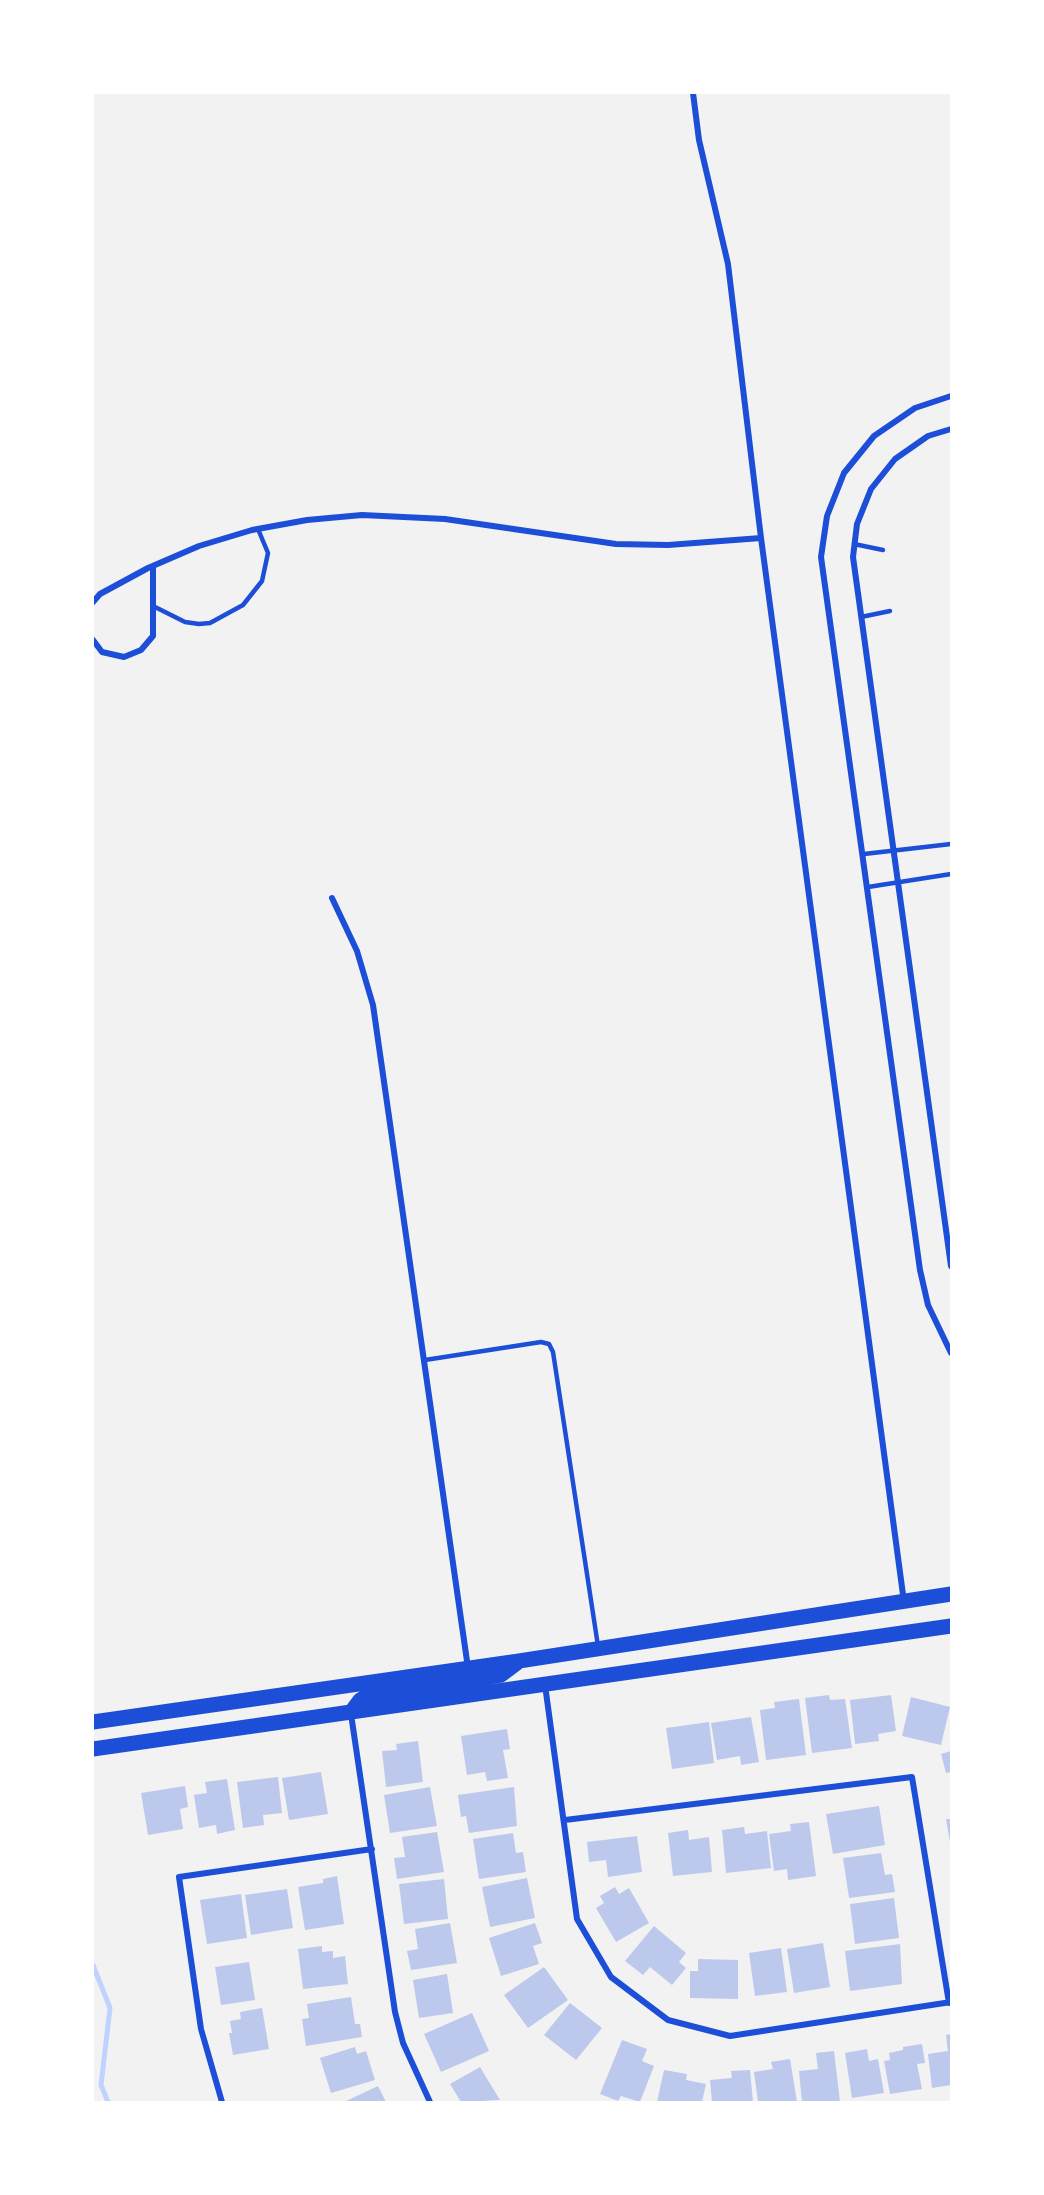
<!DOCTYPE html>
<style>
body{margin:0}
#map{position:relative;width:1044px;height:2195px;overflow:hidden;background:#f2f2f2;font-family:Signika,sans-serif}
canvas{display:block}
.frame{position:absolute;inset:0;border:94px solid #fff;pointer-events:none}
</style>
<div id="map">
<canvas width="1044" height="2195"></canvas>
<div class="frame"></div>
</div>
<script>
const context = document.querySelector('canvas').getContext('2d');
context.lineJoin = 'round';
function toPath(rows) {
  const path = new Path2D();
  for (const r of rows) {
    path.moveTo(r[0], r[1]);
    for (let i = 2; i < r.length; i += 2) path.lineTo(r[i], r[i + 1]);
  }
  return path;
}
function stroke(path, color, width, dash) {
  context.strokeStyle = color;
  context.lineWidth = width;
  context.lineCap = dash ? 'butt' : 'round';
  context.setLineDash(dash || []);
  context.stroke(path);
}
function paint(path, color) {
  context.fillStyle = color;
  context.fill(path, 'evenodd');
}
stroke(toPath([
 [93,1965,110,2008,101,2085,108,2102]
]), '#bfd3fe', 5);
paint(toPath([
 [829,1695,830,1700,845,1699,852,1748,812,1753,805,1698],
 [891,1695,896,1731,878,1734,879,1741,855,1744,850,1700],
 [911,1697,950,1707,941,1745,902,1736],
 [799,1699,806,1755,766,1760,760,1710,775,1708,774,1702],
 [751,1717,759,1762,741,1765,740,1756,717,1760,711,1723],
 [709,1722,714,1763,672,1769,666,1728],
 [507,1729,510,1749,503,1750,508,1778,487,1781,485,1772,467,1775,461,1736],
 [418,1741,423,1782,386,1787,382,1751,397,1750,396,1744],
 [951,1751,951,1772,946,1773,941,1754],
 [321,1772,328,1814,289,1820,282,1778],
 [278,1777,282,1813,263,1815,264,1825,243,1828,237,1782],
 [227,1779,235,1830,217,1834,216,1825,199,1828,194,1795,207,1793,205,1782],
 [185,1786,188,1807,180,1809,183,1829,148,1835,141,1793],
 [430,1787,437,1826,390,1833,384,1795],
 [514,1787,517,1826,469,1833,466,1816,461,1817,458,1795],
 [879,1806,885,1845,833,1854,826,1814],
 [946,1819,951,1819,951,1842,950,1842],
 [809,1822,816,1876,788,1880,787,1869,774,1871,769,1834,791,1831,790,1824],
 [744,1827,745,1834,767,1831,771,1868,726,1873,722,1830],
 [688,1830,689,1840,709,1837,712,1872,673,1876,668,1833],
 [437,1832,444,1872,397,1879,394,1858,405,1857,402,1837],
 [513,1833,516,1853,523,1852,526,1872,479,1879,473,1839],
 [637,1836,642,1872,608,1877,606,1860,589,1862,587,1842],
 [881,1853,885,1875,892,1874,895,1892,849,1898,843,1858],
 [337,1876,344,1924,305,1930,298,1887,323,1883,323,1879],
 [527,1878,535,1918,490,1927,482,1887],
 [444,1879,448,1919,404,1924,399,1884],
 [615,1887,619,1894,629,1888,649,1923,616,1942,596,1908,604,1903,600,1896],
 [287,1889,293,1928,251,1935,245,1895],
 [241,1894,247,1938,207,1944,200,1900],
 [894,1898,899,1938,855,1944,850,1904],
 [450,1923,457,1963,411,1970,407,1951,418,1949,415,1929],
 [535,1923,542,1943,533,1946,539,1964,501,1976,489,1938],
 [654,1926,686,1953,679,1962,686,1968,672,1985,650,1967,643,1975,625,1961],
 [823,1943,830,1987,794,1993,787,1949],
 [900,1944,902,1984,850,1991,845,1951],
 [322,1946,322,1952,333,1951,333,1958,345,1956,348,1984,303,1989,298,1949],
 [781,1948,787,1992,755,1996,749,1953],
 [698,1959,738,1960,738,1999,690,1998,690,1971,698,1971],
 [249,1962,255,2000,221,2005,215,1967],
 [544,1967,568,2000,528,2028,504,1995],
 [447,1974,453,2013,419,2018,413,1980],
 [351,1997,355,2024,360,2024,362,2037,306,2046,302,2019,309,2018,307,2004],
 [570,2003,602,2028,576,2060,544,2035],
 [262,2008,269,2049,233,2055,229,2033,232,2033,230,2021,241,2019,240,2012],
 [472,2013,489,2051,441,2072,424,2034],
 [951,2034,951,2085,932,2088,928,2054,948,2051,946,2035],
 [622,2040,647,2049,642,2061,654,2066,640,2102,621,2096,618,2101,600,2094],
 [922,2044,925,2063,917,2064,922,2089,890,2094,884,2061,890,2060,889,2053,903,2050,903,2047],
 [355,2047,357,2054,366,2051,375,2080,331,2093,320,2058],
 [867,2049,869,2061,878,2059,884,2093,852,2098,845,2053],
 [834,2051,840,2102,802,2102,799,2071,818,2069,816,2053],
 [790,2059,797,2102,758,2102,754,2072,773,2069,771,2062],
 [480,2067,500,2100,461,2102,450,2084],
 [664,2070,687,2074,686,2080,706,2084,702,2102,657,2102],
 [750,2070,753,2102,712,2102,710,2080,732,2078,731,2071],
 [378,2086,386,2102,344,2102]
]), '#bdc9ec');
stroke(toPath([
 [854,544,883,550],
 [153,606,185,622,199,624,210,623,243,605,262,581,268,553,258,529],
 [861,617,890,611],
 [864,854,951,844],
 [868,887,951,874],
 [425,1360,541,1342,549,1344,553,1352,598,1646]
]), '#1d4ed8', 4.5);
stroke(toPath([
 [693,93,699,140,728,264,761,538,904,1602],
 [951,396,915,408,874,436,844,473,827,516,821,557,920,1270,928,1305,951,1353],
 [951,429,928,436,895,459,871,489,857,524,853,557,951,1266],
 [93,602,100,594,148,568,199,546,252,530,307,520,362,515,445,519,616,544,668,545,761,538],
 [93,640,102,652,124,657,141,650,153,636,153,566],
 [332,898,357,951,373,1005,468,1668],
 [545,1685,577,1919,611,1977,668,2020,730,2036,951,2002],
 [351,1714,395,2012,403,2043,430,2102],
 [565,1820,912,1777,949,2003],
 [222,2102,201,2029,179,1877,372,1849]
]), '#1d4ed8', 6);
stroke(toPath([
 [351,1712,360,1700,367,1696,501,1675,517,1663],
 [93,1722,519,1661,951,1594],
 [93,1749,951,1626]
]), '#1d4ed8', 15);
</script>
